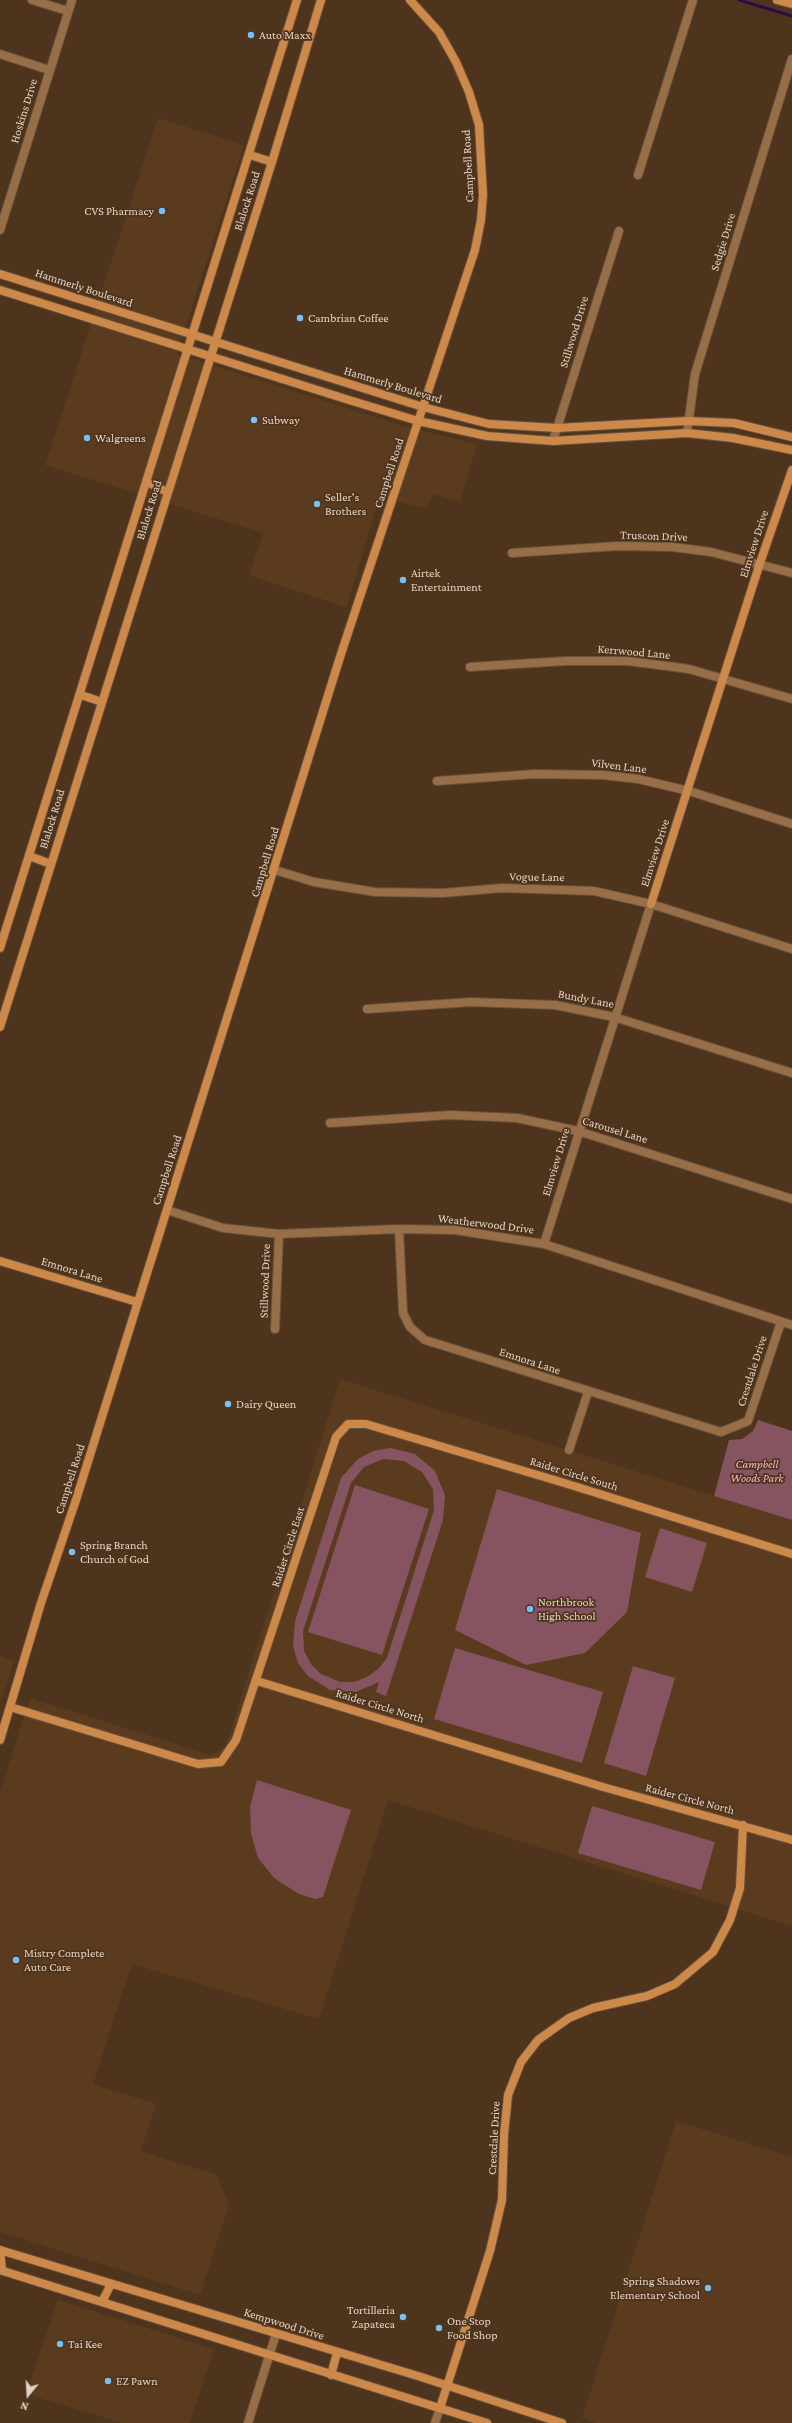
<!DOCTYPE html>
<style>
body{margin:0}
#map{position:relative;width:792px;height:2423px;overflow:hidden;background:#4e341c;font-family:"Crimson Pro",serif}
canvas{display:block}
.north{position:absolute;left:8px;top:2375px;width:40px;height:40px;-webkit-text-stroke:3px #4e341c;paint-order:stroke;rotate:198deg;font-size:11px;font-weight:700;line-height:16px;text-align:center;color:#e2d1c3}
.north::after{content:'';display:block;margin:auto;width:14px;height:18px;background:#e2d1c3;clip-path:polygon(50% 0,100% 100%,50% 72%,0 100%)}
</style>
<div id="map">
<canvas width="792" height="2423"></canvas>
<div class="north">N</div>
</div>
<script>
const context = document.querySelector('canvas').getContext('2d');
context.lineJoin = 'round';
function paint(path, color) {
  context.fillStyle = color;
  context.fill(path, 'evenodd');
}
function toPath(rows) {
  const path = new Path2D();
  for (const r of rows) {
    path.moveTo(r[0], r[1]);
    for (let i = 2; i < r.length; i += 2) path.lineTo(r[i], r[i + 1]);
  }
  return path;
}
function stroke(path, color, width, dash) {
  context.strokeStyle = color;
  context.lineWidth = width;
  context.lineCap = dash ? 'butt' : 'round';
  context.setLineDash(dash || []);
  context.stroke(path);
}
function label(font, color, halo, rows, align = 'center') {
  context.font = font + ' "Crimson Pro",serif';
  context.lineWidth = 3.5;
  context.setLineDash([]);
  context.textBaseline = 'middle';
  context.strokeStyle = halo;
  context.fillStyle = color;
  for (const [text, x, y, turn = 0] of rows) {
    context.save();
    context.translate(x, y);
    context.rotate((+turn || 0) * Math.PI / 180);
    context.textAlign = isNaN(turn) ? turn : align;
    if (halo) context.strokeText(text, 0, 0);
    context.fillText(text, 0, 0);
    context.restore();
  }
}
paint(toPath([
 [158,118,244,145,177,354,403,426,477,444,460,502,433,494,427,509,380,497,346,607,249,575,263,533,45,465],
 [340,1379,792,1520,792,1926,388,1800,319,2019,132,1964,93,2084,156,2104,141,2151,217,2175,229,2205,200,2295,0,2232,0,1792,30,1698,211,1755,226,1746],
 [0,1656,14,1661,0,1704],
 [676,2121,792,2157,792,2423,597,2423,582,2418],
 [58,2300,214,2349,190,2423,122,2423,26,2394]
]), '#5b3b1d');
paint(toPath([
 [758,1420,792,1431,792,1520,714,1496,729,1440,742,1439,753,1431],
 [390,1448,415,1454,435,1471,445,1495,443,1520,386,1696,376,1692,379,1682,356,1692,330,1690,308,1676,298,1663,293,1646,295,1621,341,1478,358,1459,373,1451],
 [383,1459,404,1461,422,1472,433,1489,434,1510,387,1658,378,1669,367,1677,354,1682,340,1682,321,1674,311,1664,304,1651,303,1631,351,1483,364,1467],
 [355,1485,429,1509,382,1655,308,1632],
 [497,1489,641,1533,627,1612,585,1653,526,1665,455,1630],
 [660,1528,707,1543,692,1592,645,1577],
 [455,1648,603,1692,582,1763,434,1719],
 [633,1666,675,1678,646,1776,604,1763],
 [257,1780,351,1810,323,1897,315,1899,299,1894,274,1878,258,1858,251,1834,250,1807],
 [592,1806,715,1842,701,1890,578,1853]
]), '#865361');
stroke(toPath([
 [739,0,792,16]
]), '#2b0b4a', 3);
const street = toPath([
 [32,0,68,11],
 [0,54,49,70],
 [638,175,693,0],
 [0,230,72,0],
 [687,433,695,374,792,59],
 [553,441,619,231],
 [512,553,618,546,672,547,711,552,792,573],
 [470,667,565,661,628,661,689,669,792,699],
 [437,781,535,774,603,775,638,779,689,791,792,824],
 [275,870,314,882,375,892,443,893,502,888,594,891,651,904,792,949],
 [367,1009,471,1002,555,1005,614,1017,792,1073],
 [330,1123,450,1115,517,1118,578,1131,792,1199],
 [167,1210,223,1228,279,1234,399,1229,455,1230,544,1244,792,1325],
 [399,1229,403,1313,410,1327,425,1340,721,1432,748,1421,781,1322],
 [544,1244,651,904],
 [275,1329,279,1234],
 [569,1450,588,1392],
 [248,2423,276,2334],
 [435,2423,440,2408]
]);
const secondary = toPath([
 [777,0,792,4],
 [250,155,272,162],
 [0,274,423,407,489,424,557,428,687,421,734,423,792,437],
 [0,290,349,400,418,421,487,436,553,441,687,433,733,438,792,450],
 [147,482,167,492],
 [81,695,102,702],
 [29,856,51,864],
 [651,904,760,563,792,470],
 [0,948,297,0],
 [0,1027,272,162,321,0],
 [0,1261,137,1302],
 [257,1681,603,1787,792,1840],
 [10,1707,198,1764,221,1762,236,1740,336,1437,348,1424,366,1424,561,1482,792,1554],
 [0,1740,41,1603,75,1503,341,654,475,250,481,220,483,195,479,125,469,92,456,62,439,32,410,0],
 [0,2250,418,2376,562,2423],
 [0,2250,2,2270],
 [0,2270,487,2423],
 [102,2302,111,2284],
 [331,2375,337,2353],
 [440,2408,490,2251,502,2200,504,2135,508,2095,521,2062,538,2040,569,2018,593,2008,647,1996,675,1984,713,1952,730,1920,740,1888,743,1825]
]);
stroke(street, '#69503a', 10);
stroke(secondary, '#69503a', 10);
stroke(street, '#986e48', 8);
stroke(secondary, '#cc894a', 8);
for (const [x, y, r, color] of [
 [251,35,4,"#76c0f7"],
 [162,211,4,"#76c0f7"],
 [300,318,4,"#76c0f7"],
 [254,420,4,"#76c0f7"],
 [87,438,4,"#76c0f7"],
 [317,504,4,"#76c0f7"],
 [403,580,4,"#76c0f7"],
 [228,1404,4,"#76c0f7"],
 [72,1552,4,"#76c0f7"],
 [530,1609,4,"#76c0f7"],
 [16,1960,4,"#76c0f7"],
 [708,2288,4,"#76c0f7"],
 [403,2317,4,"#76c0f7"],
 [439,2328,4,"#76c0f7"],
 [60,2344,4,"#76c0f7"],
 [108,2381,4,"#76c0f7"]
]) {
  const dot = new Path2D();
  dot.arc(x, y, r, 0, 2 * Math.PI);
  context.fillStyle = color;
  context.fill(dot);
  stroke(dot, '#4e341c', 1.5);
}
label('12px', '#e2d1c3', '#4e341c', [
 ["Auto Maxx",259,35],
 ["CVS Pharmacy",154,211,"right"],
 ["Cambrian Coffee",308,318],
 ["Subway",262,420],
 ["Walgreens",95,438],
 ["Seller's",325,497],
 ["Brothers",325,511],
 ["Airtek",411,573],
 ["Entertainment",411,587],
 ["Dairy Queen",236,1404],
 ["Spring Branch",80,1545],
 ["Church of God",80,1559],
 ["Northbrook",538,1602],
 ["High School",538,1616],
 ["Mistry Complete",24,1953],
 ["Auto Care",24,1967],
 ["Spring Shadows",700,2281,"right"],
 ["Elementary School",700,2295,"right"],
 ["Tortilleria",395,2310,"right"],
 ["Zapateca",395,2324,"right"],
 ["One Stop",447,2321],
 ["Food Shop",447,2335],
 ["Tai Kee",68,2344],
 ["EZ Pawn",116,2381]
], 'left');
label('12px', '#e2d1c3', '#4e341c', [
 ["Hoskins Drive",24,111,-73],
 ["Campbell Road",468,166,-93],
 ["Blalock Road",247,201,-72],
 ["Sedgie Drive",723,242,-73],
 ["Hammerly Boulevard",84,288,18],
 ["Stillwood Drive",574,332,-73],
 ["Hammerly Boulevard",393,385,17],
 ["Campbell Road",389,473,-72],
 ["Blalock Road",149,510,-73],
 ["Truscon Drive",654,536,2],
 ["Elmview Drive",754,544,-72],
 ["Kerrwood Lane",634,652,5],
 ["Vilven Lane",619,766,7],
 ["Blalock Road",52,819,-73],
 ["Elmview Drive",655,853,-72],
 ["Campbell Road",265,862,-73],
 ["Vogue Lane",537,877,1],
 ["Bundy Lane",586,999,11],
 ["Carousel Lane",615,1130,17],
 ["Elmview Drive",556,1162,-73],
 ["Campbell Road",167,1170,-72],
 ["Weatherwood Drive",486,1224,7],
 ["Emnora Lane",72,1270,17],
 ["Stillwood Drive",265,1281,-88],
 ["Emnora Lane",530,1361,18],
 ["Crestdale Drive",752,1371,-72],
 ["Raider Circle South",574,1474,17],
 ["Campbell Road",70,1479,-72],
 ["Raider Circle East",288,1547,-72],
 ["Raider Circle North",380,1706,17],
 ["Raider Circle North",690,1799,15],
 ["Crestdale Drive",494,2138,-87],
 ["Kempwood Drive",284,2324,17]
]);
label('italic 12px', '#f9b4c6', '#4e341c', [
 ["Campbell",757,1464],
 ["Woods Park",757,1478]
]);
</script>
